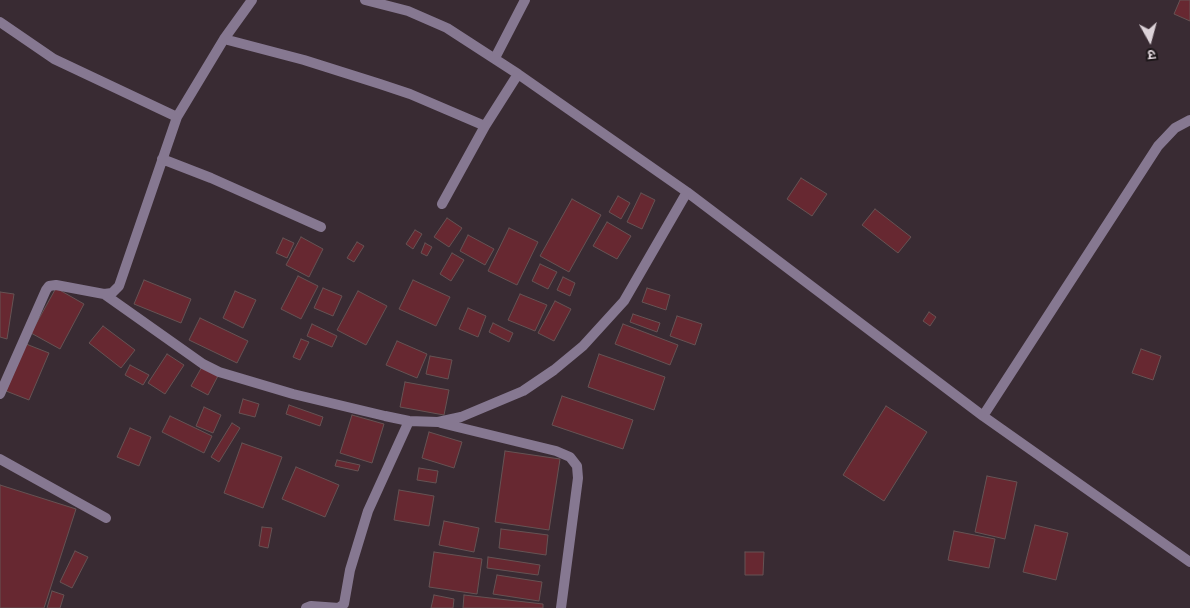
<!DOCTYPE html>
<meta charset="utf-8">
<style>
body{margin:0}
#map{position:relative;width:1190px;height:608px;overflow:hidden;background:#392b33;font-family:Cabin,"Noto Sans Devanagari",sans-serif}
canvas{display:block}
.north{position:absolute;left:1125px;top:15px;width:50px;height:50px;-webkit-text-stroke:4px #1c1619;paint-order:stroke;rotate:173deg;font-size:14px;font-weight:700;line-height:20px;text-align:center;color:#ddd3d9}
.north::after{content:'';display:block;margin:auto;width:18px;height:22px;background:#ddd3d9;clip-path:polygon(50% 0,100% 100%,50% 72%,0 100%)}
</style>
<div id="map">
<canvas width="1190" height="608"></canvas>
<div class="north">उ</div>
</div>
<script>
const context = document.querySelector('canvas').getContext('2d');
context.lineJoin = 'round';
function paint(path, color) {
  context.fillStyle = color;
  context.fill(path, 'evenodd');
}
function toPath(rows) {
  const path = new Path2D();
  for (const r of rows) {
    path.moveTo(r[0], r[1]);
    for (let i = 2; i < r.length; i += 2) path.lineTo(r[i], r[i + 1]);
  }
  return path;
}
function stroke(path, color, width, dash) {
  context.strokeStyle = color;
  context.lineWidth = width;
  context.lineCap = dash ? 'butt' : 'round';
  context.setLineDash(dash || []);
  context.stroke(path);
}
const building = toPath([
 [1180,0,1190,0,1190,21,1174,14,1180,0],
 [801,178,827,194,812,216,787,199,801,178],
 [641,193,655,200,642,229,627,222,641,193],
 [618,196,630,203,621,219,609,212,618,196],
 [572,199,601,215,569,272,540,256,572,199],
 [875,209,911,237,898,253,862,225,875,209],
 [447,218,462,228,449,247,434,237,447,218],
 [607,222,631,236,617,259,593,246,607,222],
 [509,228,538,242,517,285,488,271,509,228],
 [415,230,422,234,413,249,406,244,415,230],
 [468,235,494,249,485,265,460,251,468,235],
 [301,237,323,249,309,277,286,265,301,237],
 [283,238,294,243,287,258,276,253,283,238],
 [357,242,364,246,354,262,347,258,357,242],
 [425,243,432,247,427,256,421,253,425,243],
 [452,253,464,260,451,281,440,274,452,253],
 [540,264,557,272,548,289,532,281,540,264],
 [298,276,318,286,301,319,281,309,298,276],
 [563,277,575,283,570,296,557,290,563,277],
 [144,280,191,299,181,323,134,304,144,280],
 [413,280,450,297,436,326,399,309,413,280],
 [56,288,84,304,60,349,31,333,56,288],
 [323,288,342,296,333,316,314,308,323,288],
 [647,288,670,295,666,310,642,302,647,288],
 [235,291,256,300,243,328,223,318,235,291],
 [358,291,387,306,366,345,337,330,358,291],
 [0,292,14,294,7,339,0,337,0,292],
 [520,294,547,305,535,331,508,320,520,294],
 [555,301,571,309,554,341,538,333,555,301],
 [468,308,486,316,478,337,459,329,468,308],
 [929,312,936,317,930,326,923,321,929,312],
 [633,314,660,323,657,332,630,322,633,314],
 [677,316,702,324,695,345,670,336,677,316],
 [200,318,248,341,237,363,189,340,200,318],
 [493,323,513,333,509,342,489,332,493,323],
 [312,324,337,336,332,347,307,336,312,324],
 [623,324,678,345,670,365,615,344,623,324],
 [103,326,135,350,121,368,89,343,103,326],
 [301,339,309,342,300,360,293,357,301,339],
 [397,341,427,354,417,378,386,365,397,341],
 [26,344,49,353,29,400,6,391,26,344],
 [1141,349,1161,356,1153,380,1132,373,1141,349],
 [167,354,184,365,165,394,148,383,167,354],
 [599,354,665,377,654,410,588,387,599,354],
 [430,356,452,360,448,379,426,374,430,356],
 [130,365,149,375,143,385,125,375,130,365],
 [203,365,219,374,208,395,191,386,203,365],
 [405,382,449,390,444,415,400,407,405,382],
 [562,396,633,420,623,449,552,425,562,396],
 [243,399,259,404,255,417,239,413,243,399],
 [289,405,323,417,320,426,286,414,289,405],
 [886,406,927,432,884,501,843,475,886,406],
 [204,407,221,415,213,433,196,426,204,407],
 [352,415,384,424,372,463,340,453,352,415],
 [170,416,212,436,204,453,162,432,170,416],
 [232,423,240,428,219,462,211,457,232,423],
 [130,428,151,437,139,466,117,457,130,428],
 [429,432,462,442,454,468,422,458,429,432],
 [242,443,282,457,263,508,224,493,242,443],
 [505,451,560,459,549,530,495,522,505,451],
 [337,460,360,465,358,471,335,466,337,460],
 [296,467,339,485,325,517,282,499,296,467],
 [419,468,438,471,436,483,417,480,419,468],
 [987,476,1017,482,1005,539,975,532,987,476],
 [0,485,76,509,44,608,0,608,0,485],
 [399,490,434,496,429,526,394,520,399,490],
 [444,521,479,528,474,552,439,545,444,521],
 [1035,525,1068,533,1056,580,1023,572,1035,525],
 [262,527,272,528,268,548,259,546,262,527],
 [501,529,548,535,546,555,499,548,501,529],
 [954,531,995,539,989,568,948,560,954,531],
 [75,551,88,557,72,588,60,582,75,551],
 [434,552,482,559,477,594,429,587,434,552],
 [745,552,764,552,763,575,745,575,745,552],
 [488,557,540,565,538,575,487,568,488,557],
 [497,575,542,582,539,601,493,594,497,575],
 [52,591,64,595,60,608,47,608,52,591],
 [434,595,454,599,453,608,431,608,434,595],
 [464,595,543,604,543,608,463,608,464,595]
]);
paint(building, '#672831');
stroke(building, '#665354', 1);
stroke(toPath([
 [365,0,408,11,447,28,518,74,687,192,983,416,1190,562],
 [0,22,54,59,177,117],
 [224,39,304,60,380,84,410,94,485,126],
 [495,58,525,0],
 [162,159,211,178,321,227],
 [442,204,485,126,518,74],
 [104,294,203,364,219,372,293,394,385,416,409,421,438,422,461,417,523,391,554,370,583,346,624,301,687,192],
 [0,394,46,290,49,286,56,285,104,294,112,293,119,286,177,117,224,39,252,0],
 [983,416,1158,146,1175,128,1190,120],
 [441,423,556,451,570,457,577,466,578,478,561,608],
 [0,459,106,518],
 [306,608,311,606,339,608,344,604,350,570,368,511,409,421]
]), '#867891', 10);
</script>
